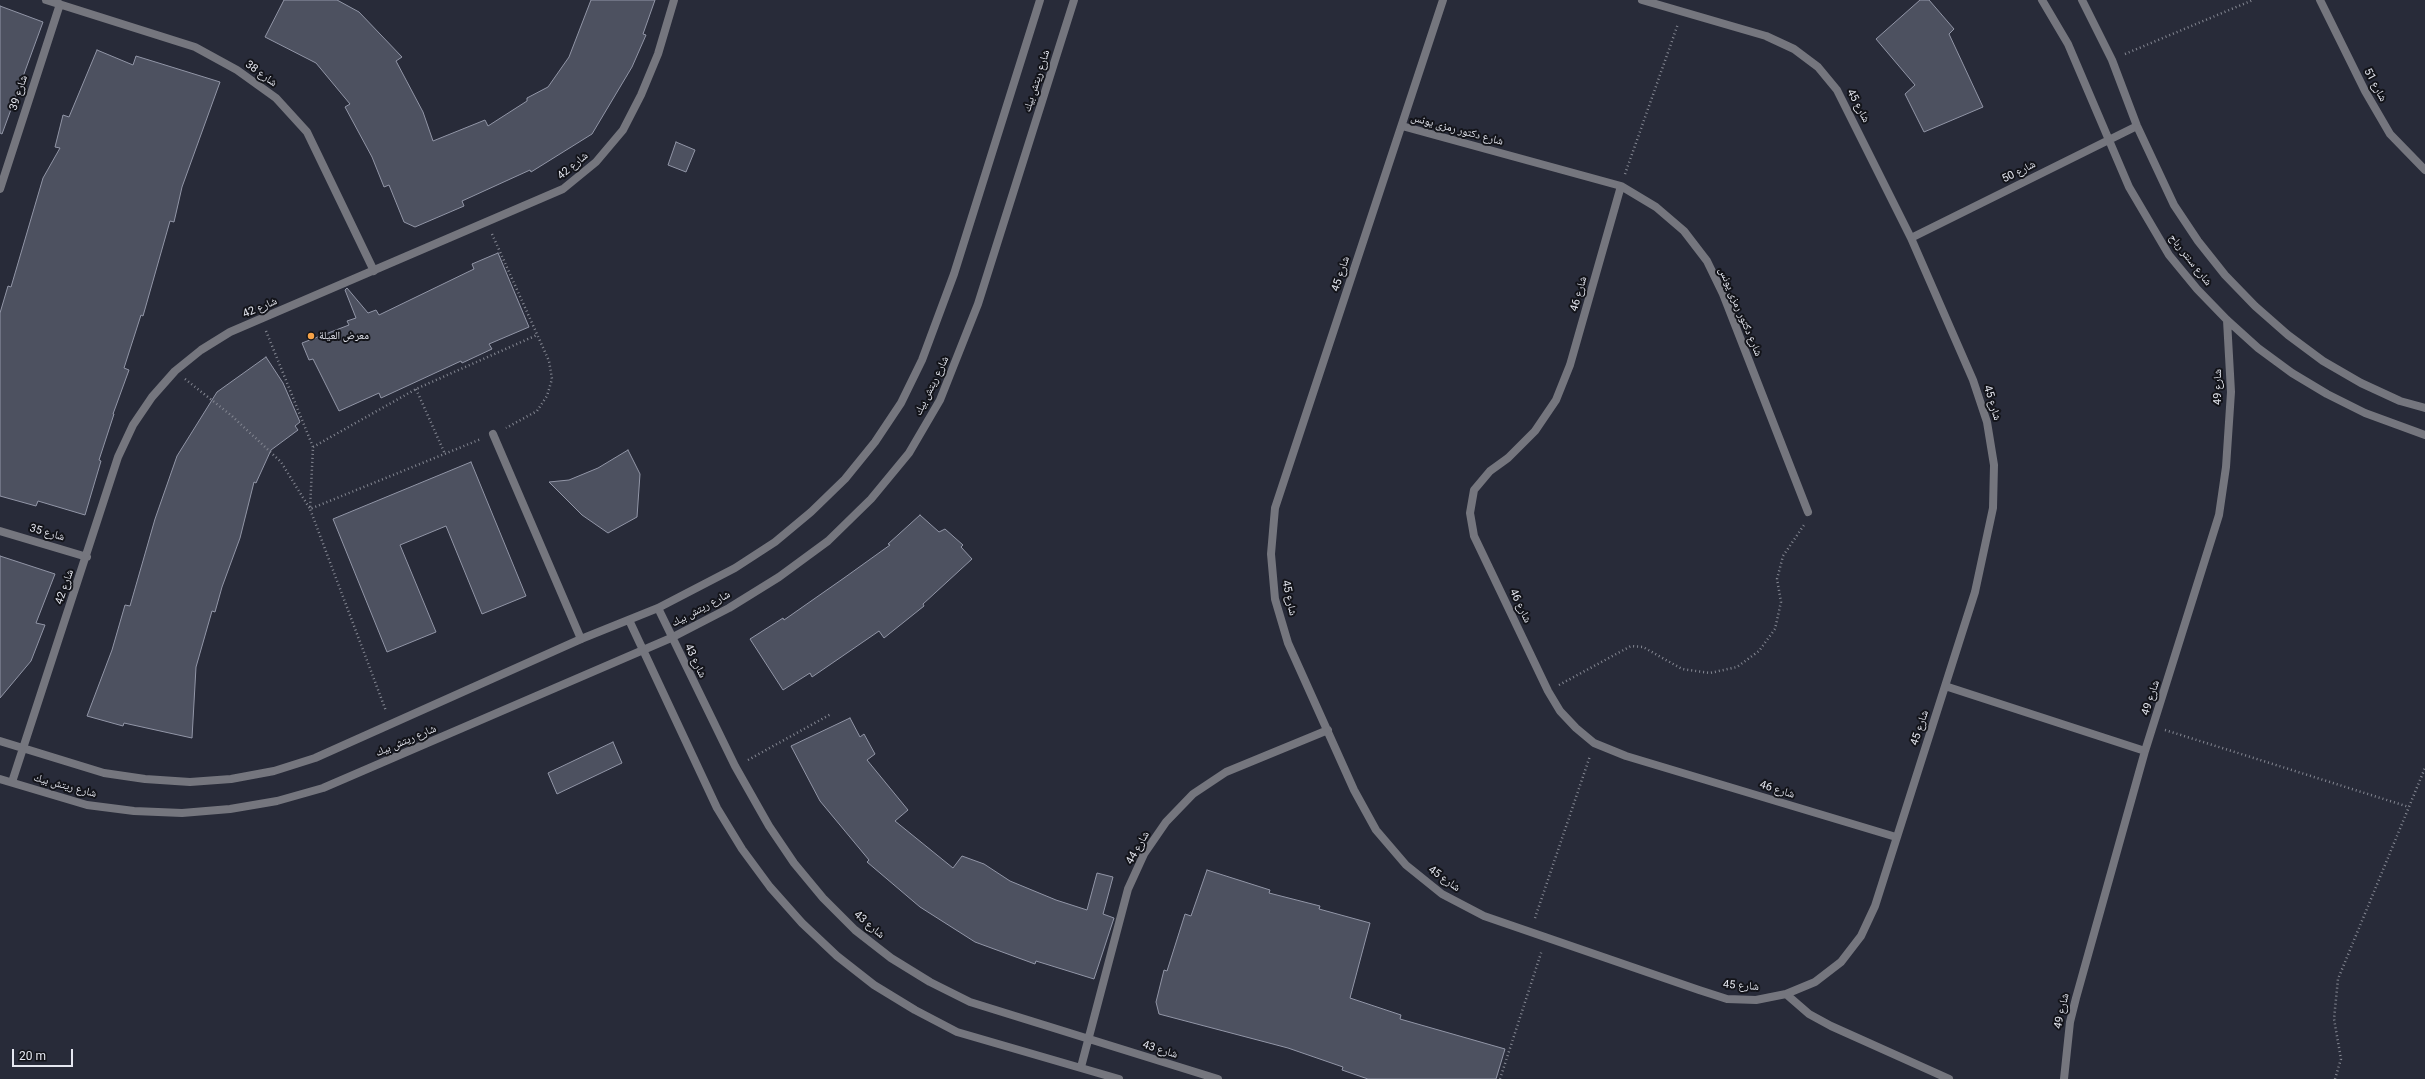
<!DOCTYPE html>
<meta charset="utf-8">
<style>
body{margin:0}
#map{position:relative;width:2425px;height:1079px;overflow:hidden;background:#282b39;font-family:Roboto,sans-serif}
canvas{display:block}
.scale{position:absolute;left:12px;top:1049px;width:61px;height:18px;box-sizing:border-box;border:2px solid #e5e7f0;border-top:0;padding-left:5px;font-size:12px;line-height:14px;white-space:nowrap;color:#e5e7f0;-webkit-text-stroke:3px #13141a;paint-order:stroke}
</style>
<div id="map">
<canvas width="2425" height="1079"></canvas>
<div class="scale">20 m</div>
</div>
<script>
const context = document.querySelector('canvas').getContext('2d');
context.lineJoin = 'round';
function paint(path, color) {
  context.fillStyle = color;
  context.fill(path, 'evenodd');
}
function toPath(rows) {
  const path = new Path2D();
  for (const r of rows) {
    path.moveTo(r[0], r[1]);
    for (let i = 2; i < r.length; i += 2) path.lineTo(r[i], r[i + 1]);
  }
  return path;
}
function stroke(path, color, width, dash) {
  context.strokeStyle = color;
  context.lineWidth = width;
  context.lineCap = dash ? 'butt' : 'round';
  context.setLineDash(dash || []);
  context.stroke(path);
}
function label(font, color, halo, rows, align = 'center') {
  context.font = font + ' Roboto,"Noto Naskh Arabic",sans-serif';
  context.lineWidth = 4;
  context.setLineDash([]);
  context.textBaseline = 'middle';
  context.strokeStyle = halo;
  context.fillStyle = color;
  for (const [text, x, y, turn = 0] of rows) {
    context.save();
    context.translate(x, y);
    context.rotate((+turn || 0) * Math.PI / 180);
    context.textAlign = isNaN(turn) ? turn : align;
    if (halo) context.strokeText(text, 0, 0);
    context.fillText(text, 0, 0);
    context.restore();
  }
}
const building = toPath([
 [284,0,337,0,359,12,402,57,396,61,423,112,433,141,485,120,488,126,527,101,527,98,548,87,569,57,591,0,655,0,643,34,646,35,632,67,592,134,531,172,530,170,462,201,464,206,415,227,404,222,389,185,384,187,372,157,345,107,350,104,316,63,265,37,284,0],
 [1920,0,1929,0,1954,29,1949,34,1983,107,1924,132,1905,94,1915,85,1876,39,1920,0],
 [0,6,43,22,2,134,0,133,0,6],
 [97,50,133,65,136,56,220,82,182,187,174,222,170,221,143,316,141,315,124,368,129,370,113,414,114,414,99,460,101,461,85,515,38,501,36,506,0,496,0,313,8,286,11,287,43,178,60,148,55,147,63,115,69,117,97,50],
 [676,142,695,150,686,172,668,165,676,142],
 [498,253,529,327,489,344,492,349,462,363,461,361,381,398,379,393,339,411,313,359,309,360,302,343,349,325,347,321,356,318,345,290,347,288,368,313,376,310,379,315,474,269,472,264,498,253],
 [266,357,283,383,300,422,295,426,298,430,271,450,256,483,254,482,240,538,222,587,215,612,212,611,196,667,192,738,124,723,123,726,87,716,112,650,125,605,130,606,155,519,177,456,217,392,266,357],
 [628,450,640,474,637,517,608,533,582,515,549,482,569,480,598,468,628,450],
 [471,462,526,596,482,614,446,526,400,545,436,632,387,652,333,519,471,462],
 [920,515,939,532,945,529,963,545,961,547,972,559,923,604,924,606,884,638,879,631,812,677,810,673,783,690,750,639,783,618,784,620,844,578,890,545,888,544,920,515],
 [0,556,55,574,36,623,45,625,31,661,0,698,0,556],
 [850,718,860,737,864,734,875,754,867,760,908,810,895,821,953,868,962,856,984,864,1010,881,1056,900,1087,910,1097,873,1113,877,1103,914,1114,918,1094,979,1036,961,1035,964,975,942,920,907,867,862,869,860,820,801,791,746,850,718],
 [613,742,622,763,557,794,548,773,613,742],
 [1207,870,1270,890,1269,893,1320,906,1319,909,1370,923,1350,998,1401,1015,1400,1019,1505,1049,1496,1079,1368,1079,1342,1070,1343,1067,1288,1048,1159,1014,1156,1002,1164,970,1167,971,1185,914,1191,916,1207,870]
]);
paint(building, '#4d5160');
stroke(building, '#9296a7', 1);
stroke(toPath([
 [2125,54,2253,0],
 [1625,174,1678,24],
 [492,234,549,361,552,379,547,396,537,411,506,428],
 [266,331,313,447,310,509,386,711],
 [185,379,232,416,281,462,310,509,481,439],
 [416,389,445,454],
 [313,447,416,389,537,335],
 [1559,685,1631,646,1643,647,1682,669,1710,673,1737,667,1759,651,1775,629,1781,602,1777,579,1783,556,1804,525],
 [2165,730,2409,807],
 [748,760,831,714],
 [1535,918,1590,756],
 [1500,1079,1542,950],
 [2335,1079,2341,1059,2334,1019,2338,979,2425,768]
]), '#858893', 2.5, [1, 3]);
stroke(toPath([
 [493,434,581,639]
]), '#75767e', 8);
stroke(toPath([
 [46,0,195,47,237,70,276,98,307,132,374,271],
 [1443,0,1275,508,1271,554,1275,599,1288,643,1354,790,1376,830,1406,865,1442,894,1484,916,1699,990,1727,999,1756,1000,1786,994,1815,982,1841,962,1861,936,1875,906,1975,592,1993,508,1994,465,1987,422,1973,380,1911,238,1837,90,1818,67,1794,49,1766,36,1642,0],
 [2042,0,2068,44,2129,187,2169,255,2197,289,2227,320,2258,348,2292,373,2327,394,2365,413,2425,435],
 [2082,0,2112,60,2137,126,2174,205,2198,241,2225,275,2255,306,2288,335,2323,361,2361,383,2400,401,2425,408],
 [2320,0,2365,91,2390,134,2425,170],
 [1402,126,1621,186,1656,207,1684,231,1707,261,1723,294,1808,512],
 [1621,186,1570,365,1556,400,1535,431,1508,458,1490,471,1474,490,1470,513,1474,536,1548,691,1560,711,1576,728,1594,743,1626,756,1896,837],
 [0,189,60,4],
 [1911,238,2137,126],
 [0,531,87,557],
 [658,608,735,766,769,826,794,863,823,898,855,930,891,958,930,982,970,1002,1218,1079],
 [629,620,717,808,742,849,770,887,802,923,837,956,874,985,915,1010,957,1032,1119,1079],
 [1945,686,2145,751],
 [0,741,104,773,145,779,190,782,231,779,274,771,315,758,581,639,658,608,735,568,775,542,811,512,845,479,875,442,901,403,922,360,954,274,1040,0],
 [0,779,87,805,134,811,182,813,230,809,277,801,323,788,671,638,729,608,779,577,828,541,871,499,909,453,940,400,978,304,1074,0],
 [12,782,118,457,133,425,152,397,175,371,201,350,230,332,563,189,596,162,623,130,641,95,658,54,674,0],
 [1786,994,1809,1014,1831,1026,1949,1079],
 [1081,1067,1128,889,1144,854,1166,822,1193,794,1226,772,1328,730],
 [2064,1079,2070,1022,2076,998,2145,751,2219,515,2226,467,2231,392,2227,320]
]), '#75767e', 8);
for (const [x, y, r, color] of [
 [311,336,4,"#f6a247"]
]) {
  const dot = new Path2D();
  dot.arc(x, y, r, 0, 2 * Math.PI);
  context.fillStyle = color;
  context.fill(dot);
  stroke(dot, '#13141a', 1.5);
}
label('11px', '#e5e7f0', '#13141a', [
 ["شارع 38",261,74,36],
 ["شارع ريتش بيك",1037,81,-72],
 ["شارع 51",2375,85,62],
 ["شارع 39",19,93,-72],
 ["شارع 45",1858,106,62],
 ["شارع دكتور رمزى يونس",1457,130,15],
 ["شارع 42",573,166,-40],
 ["شارع 50",2019,172,-27],
 ["شارع سنتر رباح",2190,260,52],
 ["شارع 45",1341,274,-72],
 ["شارع 46",1579,294,-74],
 ["شارع 42",260,308,-23],
 ["شارع دكتور رمزى يونس",1740,312,67],
 ["شارع ريتش بيك",932,386,-64],
 ["شارع 49",2218,387,-90],
 ["شارع 45",1992,403,73],
 ["شارع 35",47,533,16],
 ["شارع 42",65,587,-71],
 ["شارع 45",1289,598,78],
 ["شارع 46",1520,606,64],
 ["شارع ريتش بيك",701,609,-28],
 ["شارع 43",695,661,64],
 ["شارع 49",2151,698,-72],
 ["شارع 45",1920,728,-72],
 ["شارع ريتش بيك",406,741,-23],
 ["شارع ريتش بيك",65,786,15],
 ["شارع 46",1777,790,17],
 ["شارع 44",1138,848,-60],
 ["شارع 45",1444,879,35],
 ["شارع 43",869,925,40],
 ["شارع 45",1741,986,4],
 ["شارع 49",2062,1011,-77],
 ["شارع 43",1160,1050,17]
]);
label('11px', '#e5e7f0', '#13141a', [
 ["معرض العيلة",319,336]
], 'left');
</script>
